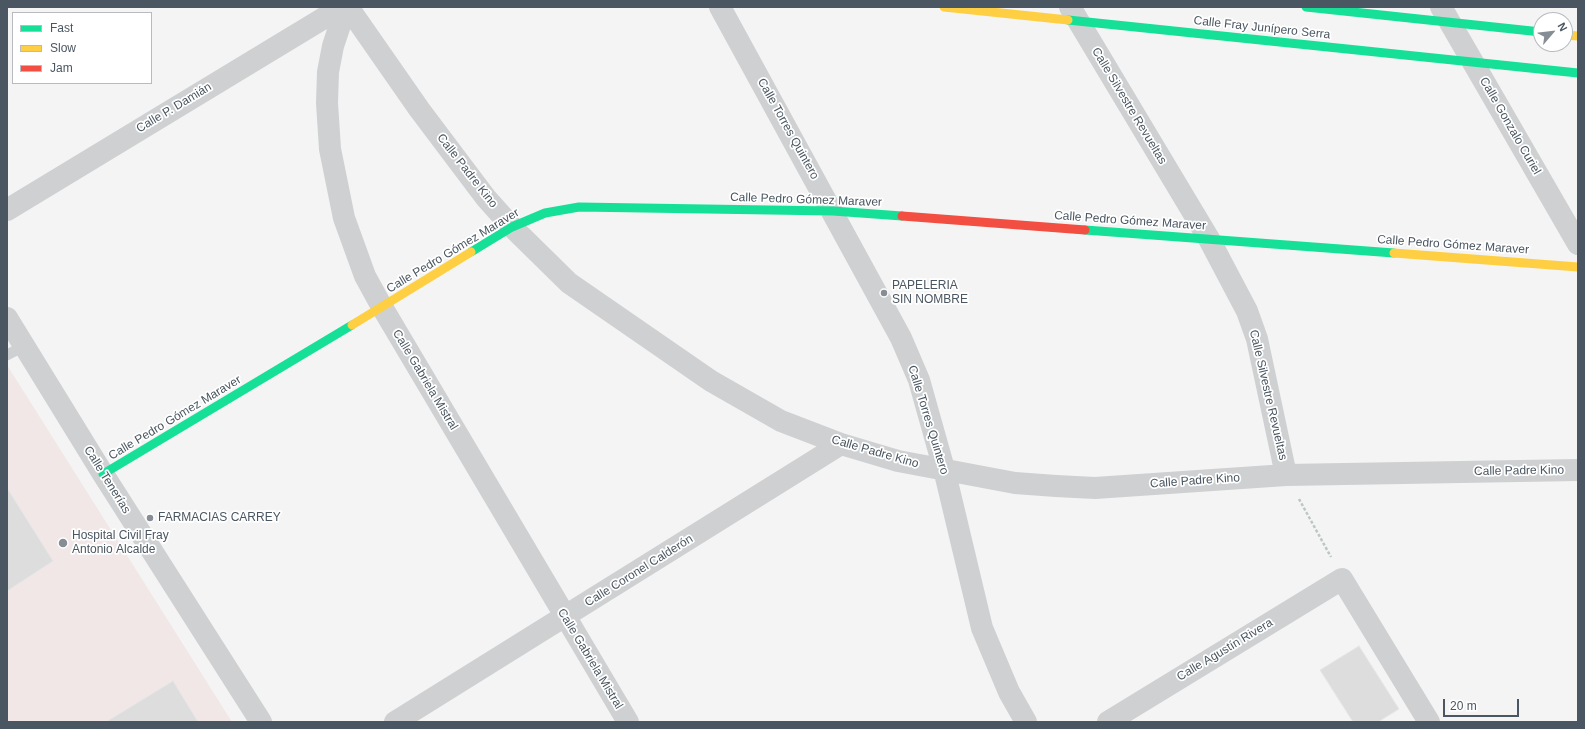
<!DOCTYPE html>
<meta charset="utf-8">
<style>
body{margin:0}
#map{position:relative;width:1585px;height:729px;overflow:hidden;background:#f4f4f4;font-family:Arial,sans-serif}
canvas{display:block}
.frame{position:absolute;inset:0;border:8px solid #4a5661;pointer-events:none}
.legend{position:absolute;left:12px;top:12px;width:140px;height:72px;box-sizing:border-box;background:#fff;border:1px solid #b7bbc0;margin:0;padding:5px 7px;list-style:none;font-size:12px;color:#4a5661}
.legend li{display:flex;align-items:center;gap:8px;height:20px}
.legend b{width:20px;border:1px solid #b7bbc0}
.north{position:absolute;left:1533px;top:12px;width:40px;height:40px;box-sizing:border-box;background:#fff;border:1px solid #b7bbc0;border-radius:50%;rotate:62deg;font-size:11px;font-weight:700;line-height:16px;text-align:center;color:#4a5661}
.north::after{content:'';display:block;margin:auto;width:14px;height:18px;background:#868d94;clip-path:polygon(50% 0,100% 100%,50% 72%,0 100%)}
.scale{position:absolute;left:1443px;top:699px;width:76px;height:18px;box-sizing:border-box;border:2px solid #4a5661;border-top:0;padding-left:5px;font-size:12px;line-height:14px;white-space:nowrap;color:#4a5661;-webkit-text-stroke:3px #fff;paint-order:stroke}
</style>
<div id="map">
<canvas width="1585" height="729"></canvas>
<div class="frame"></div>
<ul class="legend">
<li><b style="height:5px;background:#16e098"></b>Fast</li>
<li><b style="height:5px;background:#ffcf43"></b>Slow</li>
<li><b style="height:5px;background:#f24e42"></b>Jam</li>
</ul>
<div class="north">N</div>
<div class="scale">20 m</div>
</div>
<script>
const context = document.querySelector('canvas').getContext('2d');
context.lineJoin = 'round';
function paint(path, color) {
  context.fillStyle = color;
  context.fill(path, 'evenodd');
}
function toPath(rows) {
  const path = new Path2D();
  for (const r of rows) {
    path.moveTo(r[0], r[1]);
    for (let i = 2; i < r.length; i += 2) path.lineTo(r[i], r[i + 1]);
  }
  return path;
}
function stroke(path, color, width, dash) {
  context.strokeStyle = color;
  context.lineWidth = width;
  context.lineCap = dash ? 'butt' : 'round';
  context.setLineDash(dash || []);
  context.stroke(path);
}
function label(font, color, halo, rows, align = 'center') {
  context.font = font + ' Arial,sans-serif';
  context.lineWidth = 3.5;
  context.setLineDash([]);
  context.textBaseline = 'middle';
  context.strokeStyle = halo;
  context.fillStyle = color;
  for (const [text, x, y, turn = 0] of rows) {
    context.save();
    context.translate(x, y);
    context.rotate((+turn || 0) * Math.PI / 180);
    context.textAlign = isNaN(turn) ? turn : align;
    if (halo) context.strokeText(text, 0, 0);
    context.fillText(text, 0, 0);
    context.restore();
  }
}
paint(toPath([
 [7,365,232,722,7,722]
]), '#f1e7e6');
const building = toPath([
 [7,488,53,561,7,591,7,488],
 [1359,646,1399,709,1378,722,1353,722,1320,670,1359,646],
 [173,681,198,722,106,722,173,681]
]);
paint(building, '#ddddde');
stroke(building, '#e5e6e7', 1);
stroke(toPath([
 [1299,499,1331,557]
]), '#bcc7c4', 2.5, [3, 2]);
stroke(toPath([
 [7,355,24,346]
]), '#ced0d2', 11);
stroke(toPath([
 [346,7,333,46,328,72,327,103,330,149,344,218,365,276,382,307,628,722],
 [348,7,419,109,486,198,512,227,569,283,711,381,781,421,841,444,898,461,1015,483,1056,486,1095,488,1286,475,1578,470],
 [720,7,901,338,919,380,944,469,982,628,1009,692,1026,722],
 [1070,7,1209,239,1247,311,1257,339,1286,475],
 [1441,7,1578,244],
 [7,210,342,7],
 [7,318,103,474,261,722],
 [395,722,841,444],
 [1108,722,1342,579,1429,722]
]), '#ced0d2', 22);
stroke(toPath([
 [1306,7,1541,32],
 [1068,20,1578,73],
 [1085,230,1394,253],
 [471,252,512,227,545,213,579,207,833,211,902,216],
 [103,474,352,325]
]), '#16e098', 9);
stroke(toPath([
 [944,7,1068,20],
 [1565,35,1578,36],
 [1394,253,1578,267],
 [352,325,471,252]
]), '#ffcf43', 9);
stroke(toPath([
 [902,216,1085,230]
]), '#f24e42', 9);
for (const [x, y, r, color] of [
 [884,293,4,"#868d94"],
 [150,518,4,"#868d94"],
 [63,543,5,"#868d94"]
]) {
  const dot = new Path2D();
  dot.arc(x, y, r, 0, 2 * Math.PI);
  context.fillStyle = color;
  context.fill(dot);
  stroke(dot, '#fff', 1.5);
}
label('12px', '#4a5661', '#fff', [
 ["Calle Fray Junípero Serra",1262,28,6],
 ["Calle Silvestre Revueltas",1129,106,59],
 ["Calle P. Damián",174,108,-31],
 ["Calle Gonzalo Curiel",1510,126,60],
 ["Calle Torres Quintero",788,129,61],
 ["Calle Padre Kino",467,171,52],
 ["Calle Pedro Gómez Maraver",806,200,2],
 ["Calle Pedro Gómez Maraver",1130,221,4],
 ["Calle Pedro Gómez Maraver",1453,245,4],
 ["Calle Pedro Gómez Maraver",453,251,-31],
 ["Calle Gabriela Mistral",425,380,59],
 ["Calle Silvestre Revueltas",1268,395,77],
 ["Calle Pedro Gómez Maraver",175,418,-31],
 ["Calle Torres Quintero",928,420,73],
 ["Calle Padre Kino",875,452,16],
 ["Calle Padre Kino",1519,471,-1],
 ["Calle Tenerías",107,480,58],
 ["Calle Padre Kino",1195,481,-4],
 ["Calle Coronel Calderón",639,571,-32],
 ["Calle Agustín Rivera",1225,650,-31],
 ["Calle Gabriela Mistral",590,659,59]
]);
label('12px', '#4a5661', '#fff', [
 ["PAPELERIA",892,286],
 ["SIN NOMBRE",892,300],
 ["FARMACIAS CARREY",158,518],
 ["Hospital Civil Fray",72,536],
 ["Antonio Alcalde",72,550]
], 'left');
</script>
